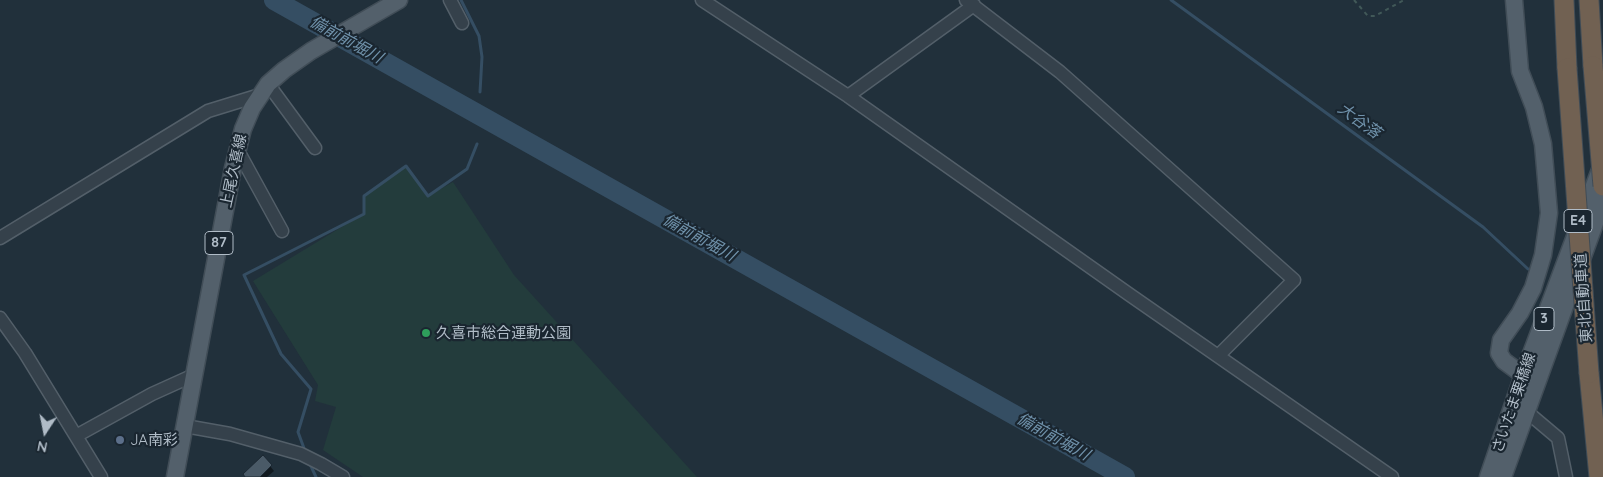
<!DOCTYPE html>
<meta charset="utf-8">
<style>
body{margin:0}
#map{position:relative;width:1603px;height:477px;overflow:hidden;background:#21303b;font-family:Quicksand,sans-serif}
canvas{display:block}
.north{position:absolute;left:20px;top:407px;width:50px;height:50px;-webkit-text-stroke:4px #1a2630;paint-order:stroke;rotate:191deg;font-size:14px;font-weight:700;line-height:20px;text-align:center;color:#b0bcc7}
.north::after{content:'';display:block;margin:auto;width:18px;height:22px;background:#b0bcc7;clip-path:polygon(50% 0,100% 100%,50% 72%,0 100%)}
</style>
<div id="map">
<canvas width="1603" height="477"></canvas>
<div class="north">N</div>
</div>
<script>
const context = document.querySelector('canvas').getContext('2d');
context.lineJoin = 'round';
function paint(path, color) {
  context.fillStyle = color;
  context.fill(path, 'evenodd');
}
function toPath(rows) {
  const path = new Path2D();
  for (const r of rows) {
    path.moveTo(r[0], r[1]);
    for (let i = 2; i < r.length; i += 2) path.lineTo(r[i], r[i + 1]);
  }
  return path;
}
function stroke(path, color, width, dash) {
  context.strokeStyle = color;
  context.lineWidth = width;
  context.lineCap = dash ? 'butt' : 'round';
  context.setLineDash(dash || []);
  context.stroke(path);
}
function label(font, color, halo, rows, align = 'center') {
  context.font = font + ' Quicksand,"Noto Sans JP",sans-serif';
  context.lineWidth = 4.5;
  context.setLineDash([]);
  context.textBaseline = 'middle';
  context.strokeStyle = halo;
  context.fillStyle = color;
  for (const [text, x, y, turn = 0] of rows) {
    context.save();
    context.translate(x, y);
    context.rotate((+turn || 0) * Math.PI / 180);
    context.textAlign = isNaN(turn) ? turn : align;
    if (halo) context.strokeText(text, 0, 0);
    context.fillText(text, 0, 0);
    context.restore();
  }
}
paint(toPath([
 [406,166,428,196,453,182,514,275,697,477,363,477,323,450,336,407,315,401,318,385,253,281,363,214,364,196]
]), '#233c3c');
paint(toPath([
 [263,457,274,471,267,477,246,477]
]), '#0007');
stroke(toPath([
 [461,0,479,36,482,57,480,92],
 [1171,0,1483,227,1528,269],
 [305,451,298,432,311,389,281,354,244,275,364,214,364,196,406,166,428,196,467,169,477,144],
 [309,462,316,477]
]), '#354e63', 3);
stroke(toPath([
 [274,0,1125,477]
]), '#354e63', 20);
const building = toPath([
 [263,455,272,465,260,477,245,477,243,474,263,455]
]);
paint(building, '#4a5a67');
stroke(building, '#1c2832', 1);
const minor = toPath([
 [450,0,462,23],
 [702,0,848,96,1130,295,1392,477],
 [966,0,1060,72,1294,280,1218,356],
 [268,84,315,148],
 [848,96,974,5],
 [237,149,282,231],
 [0,238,208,111,260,95],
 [0,318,25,353,101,477],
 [1526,411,1558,438,1566,477],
 [185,426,230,434,301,454,321,464,343,477],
 [76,436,152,394,194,375]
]);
const major = toPath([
 [1514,0,1520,71,1534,107,1543,144,1549,213,1543,255,1533,288,1520,313,1501,340,1499,353,1504,361,1523,375],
 [175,477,233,168,243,129,252,108,268,84,284,70,311,51,399,0],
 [1488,477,1523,375,1601,167],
 [1503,477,1603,201]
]);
const highway = toPath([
 [1564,0,1567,68],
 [1589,0,1593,66],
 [1589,373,1599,477]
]);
stroke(minor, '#535f69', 15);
stroke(major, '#414d57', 19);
stroke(highway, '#404c56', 21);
stroke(toPath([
 [1354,0,1368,16,1375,16,1404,0]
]), '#415858', 2, [4, 4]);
stroke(minor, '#35414b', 12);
stroke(major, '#53606b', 16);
stroke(highway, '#716152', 19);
const highwayBridge = toPath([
 [1593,66,1603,186],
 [1567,68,1589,373]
]);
stroke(highwayBridge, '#404c56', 21, []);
stroke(highwayBridge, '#716152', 19);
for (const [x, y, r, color] of [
 [426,333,5,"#2e9e5b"],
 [120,440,5,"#5c6f8a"]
]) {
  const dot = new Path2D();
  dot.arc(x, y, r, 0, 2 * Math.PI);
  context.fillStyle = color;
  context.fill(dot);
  stroke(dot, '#1a2630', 2);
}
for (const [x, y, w] of [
 [1578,221,28],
 [219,243,28],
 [1544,319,20]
]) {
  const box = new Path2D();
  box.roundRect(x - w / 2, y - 11.5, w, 23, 4);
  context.fillStyle = '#1a2630';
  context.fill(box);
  stroke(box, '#b0bcc7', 1);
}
label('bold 14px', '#b0bcc7', null, [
 ["E4",1578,221],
 ["87",219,243],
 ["3",1544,319]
]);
label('15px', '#b0bcc7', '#1a2630', [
 ["上尾久喜線",234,171,-78],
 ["東北自動車道",1584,298,-94],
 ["さいたま栗橋線",1514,403,-71]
]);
label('15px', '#b0bcc7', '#1a2630', [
 ["久喜市総合運動公園",436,333],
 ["JA南彩",130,440]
], 'left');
label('italic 16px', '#7092ab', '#1a2630', [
 ["備前前堀川",346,40,29],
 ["大谷落",1359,121,36],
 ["備前前堀川",699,238,29],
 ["備前前堀川",1053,437,29]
]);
</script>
